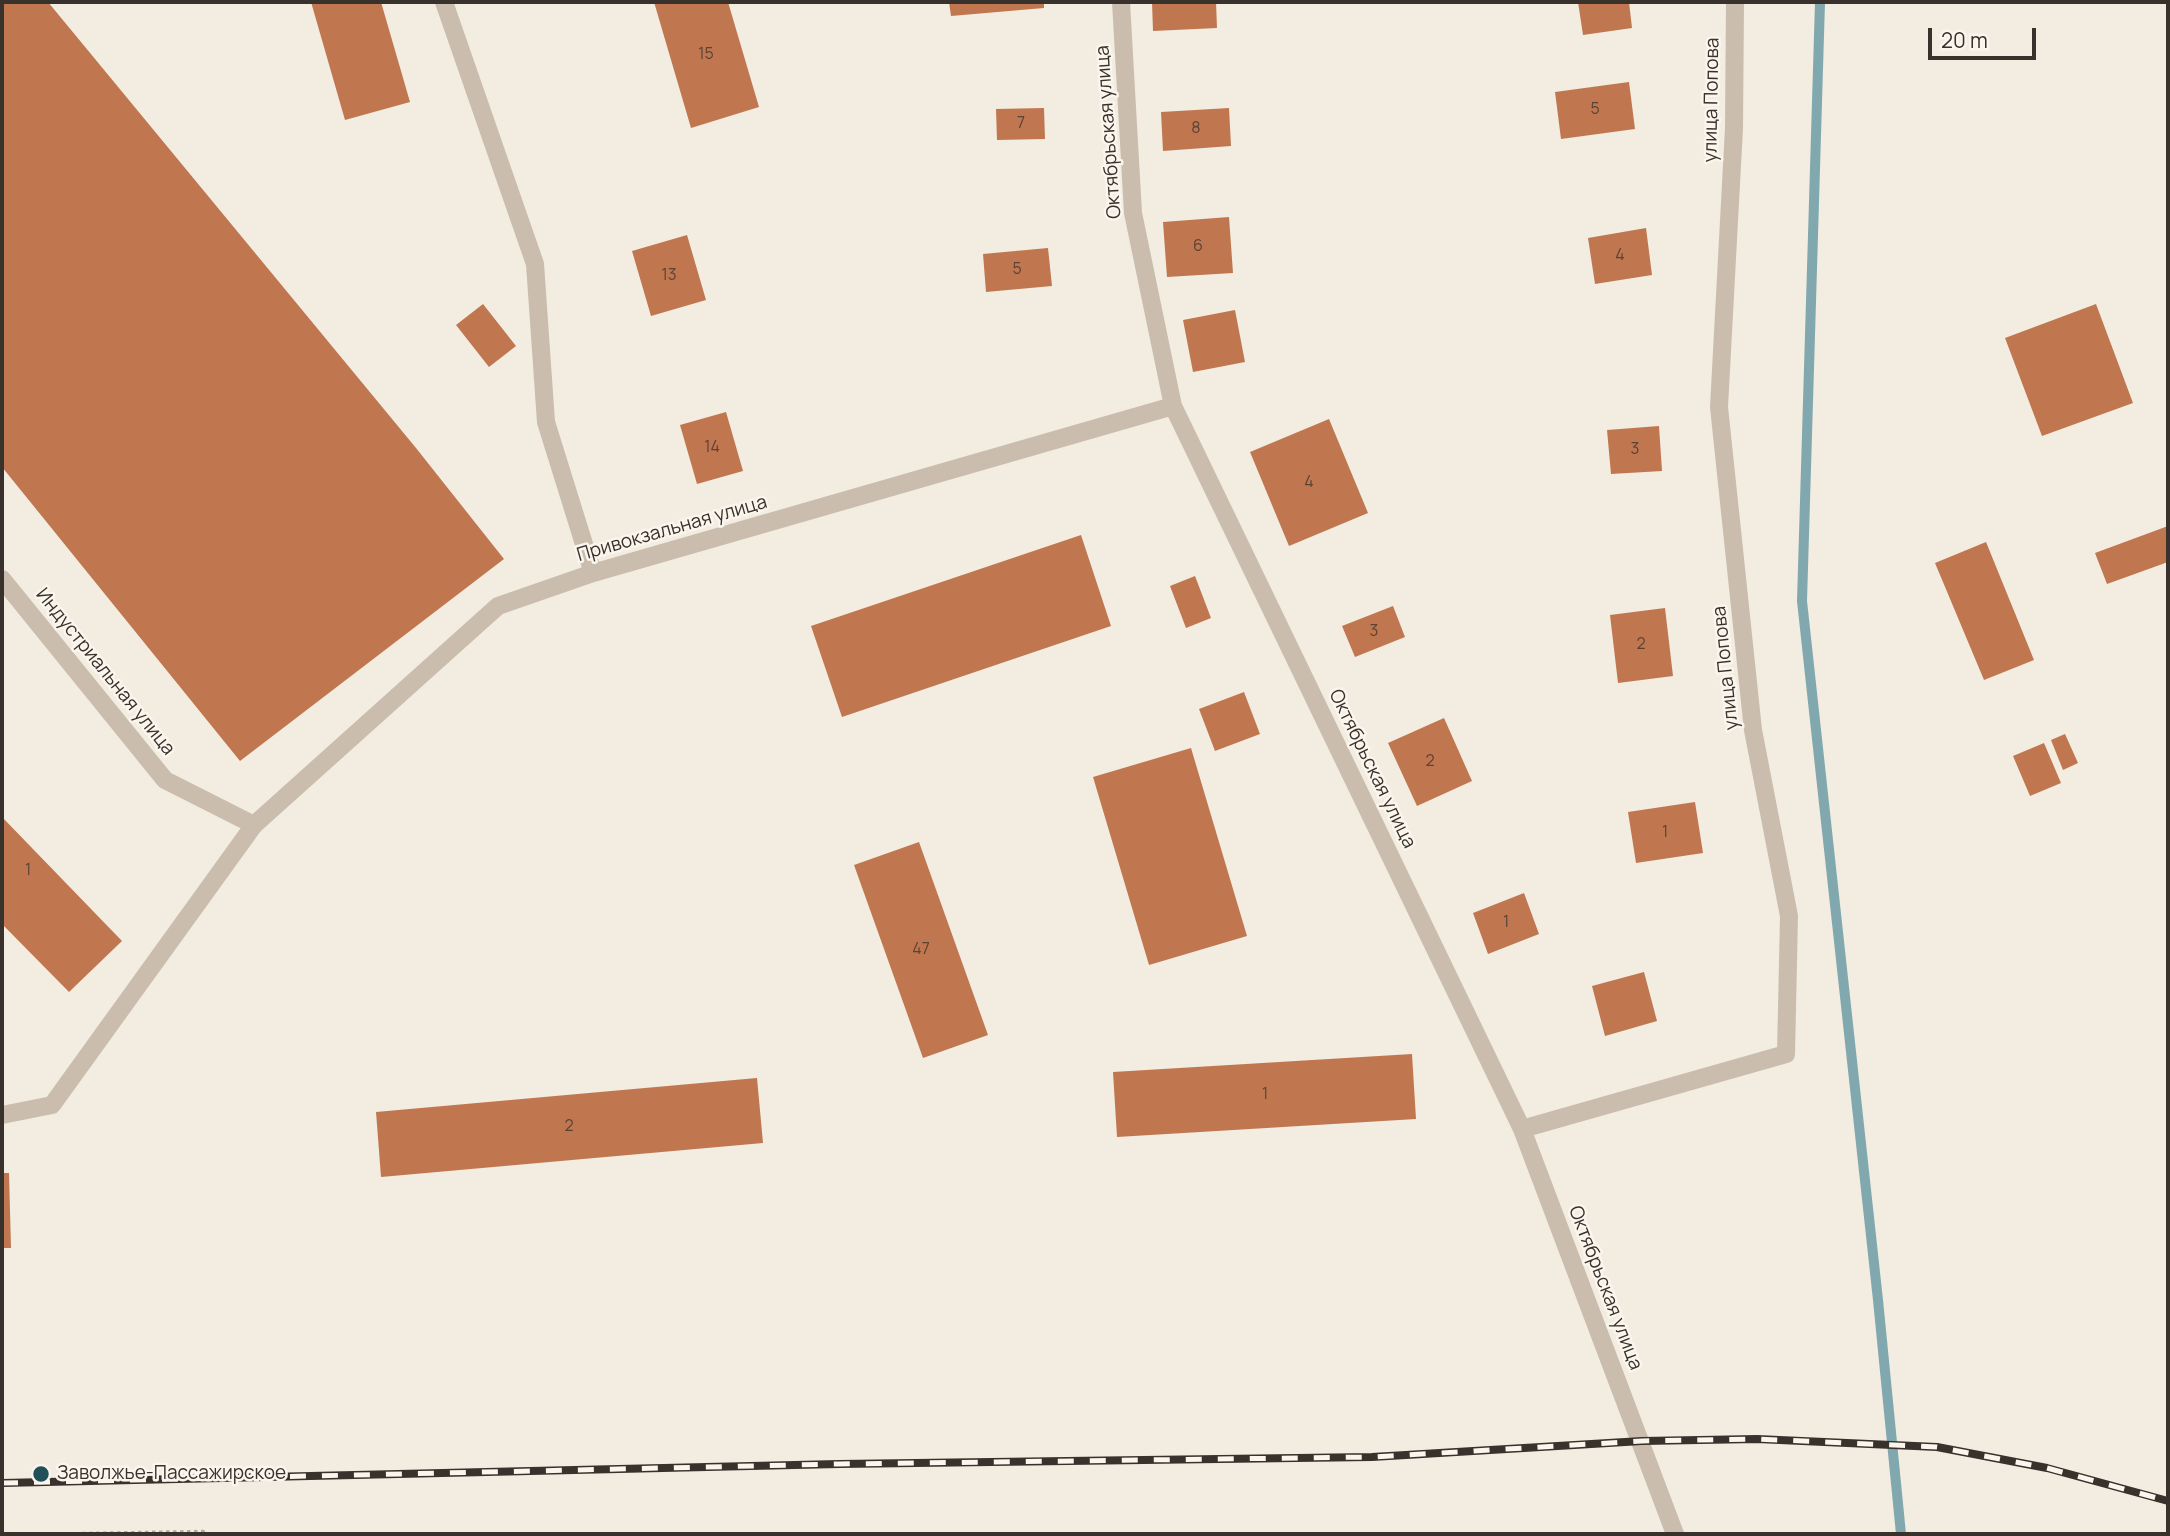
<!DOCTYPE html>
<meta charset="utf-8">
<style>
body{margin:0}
#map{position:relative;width:2170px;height:1536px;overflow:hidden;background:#f2ece1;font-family:Manrope,sans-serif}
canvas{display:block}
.frame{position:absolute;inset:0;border:4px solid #39312b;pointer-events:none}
.scale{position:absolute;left:1928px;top:28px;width:108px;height:32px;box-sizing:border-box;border:4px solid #39312b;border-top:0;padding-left:9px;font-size:21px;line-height:24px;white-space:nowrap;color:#39312b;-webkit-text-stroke:5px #faf5ed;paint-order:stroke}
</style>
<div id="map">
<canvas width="2170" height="1536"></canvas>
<div class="frame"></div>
<div class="scale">20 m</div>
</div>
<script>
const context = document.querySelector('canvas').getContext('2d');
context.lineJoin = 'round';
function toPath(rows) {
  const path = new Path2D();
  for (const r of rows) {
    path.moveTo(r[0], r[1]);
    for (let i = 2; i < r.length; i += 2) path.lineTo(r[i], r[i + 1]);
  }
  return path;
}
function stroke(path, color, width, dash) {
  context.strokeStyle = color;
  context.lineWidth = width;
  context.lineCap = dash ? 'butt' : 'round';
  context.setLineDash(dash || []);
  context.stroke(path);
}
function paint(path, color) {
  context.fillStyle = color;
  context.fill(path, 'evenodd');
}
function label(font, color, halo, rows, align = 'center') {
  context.font = font + ' Manrope,sans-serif';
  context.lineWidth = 5;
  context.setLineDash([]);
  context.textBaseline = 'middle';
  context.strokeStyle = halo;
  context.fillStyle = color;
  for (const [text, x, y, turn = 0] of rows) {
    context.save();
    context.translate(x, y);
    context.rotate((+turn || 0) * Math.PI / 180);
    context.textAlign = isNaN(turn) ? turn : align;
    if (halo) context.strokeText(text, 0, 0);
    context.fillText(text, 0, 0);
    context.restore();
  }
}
stroke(toPath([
 [1820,2,1802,601,1878,1300,1901,1534]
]), '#81a8ae', 10);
paint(toPath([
 [2,2,48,2,416,448,504,559,240,761,2,467],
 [311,2,381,2,410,102,345,120],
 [654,2,728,2,759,107,691,128],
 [949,2,1044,2,1044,8,951,16],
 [1152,2,1216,2,1217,28,1153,31],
 [1578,2,1629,2,1632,28,1583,35],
 [1629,82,1635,129,1561,139,1555,92],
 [1044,108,1045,139,997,140,996,109],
 [1229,108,1231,146,1163,151,1161,112],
 [1229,217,1233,273,1167,277,1163,222],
 [1646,228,1652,275,1595,284,1588,238],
 [687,235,706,300,651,316,632,251],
 [1048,248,1052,286,986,292,983,254],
 [483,304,516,346,489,367,456,325],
 [2096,304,2133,403,2042,436,2005,338],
 [1235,310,1245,362,1193,372,1183,320],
 [726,412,743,471,697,484,680,425],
 [1329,419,1368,513,1289,546,1250,452],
 [1659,426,1662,471,1611,474,1607,430],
 [2168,526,2168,562,2107,584,2095,553],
 [1081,535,1111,626,842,717,811,626],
 [1986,542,2034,660,1984,680,1935,563],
 [1195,576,1211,618,1186,628,1170,586],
 [1393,606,1405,637,1355,657,1342,626],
 [1665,608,1673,676,1618,683,1610,615],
 [1244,692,1260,734,1215,751,1199,709],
 [1444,718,1472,781,1417,806,1388,743],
 [2065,734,2078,763,2063,770,2051,740],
 [2044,743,2061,783,2030,796,2013,756],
 [1191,748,1247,936,1149,965,1093,777],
 [1695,802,1703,853,1636,863,1628,812],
 [2,817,122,941,69,992,2,924],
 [919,842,988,1035,923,1058,854,865],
 [1524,893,1539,934,1488,954,1473,913],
 [1644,972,1657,1021,1605,1036,1592,986],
 [1412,1054,1416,1119,1117,1137,1113,1072],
 [757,1078,763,1143,381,1177,376,1112],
 [2,1173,9,1173,11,1248,2,1248]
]), '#c07750');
stroke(toPath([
 [82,1534,203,1532,203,1534]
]), '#b6a797', 4.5, [3.5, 3.5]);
stroke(toPath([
 [2,1115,52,1105,254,825]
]), '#cabdad', 18);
stroke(toPath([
 [444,2,535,264,546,422,593,573],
 [1121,2,1133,213,1173,406,1522,1129,1675,1534],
 [2,579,165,780,254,825,498,606,593,573,1173,406],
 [1522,1129,1786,1054,1789,916,1753,730,1719,407,1734,128,1735,2]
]), '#cabdad', 18);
const rail = toPath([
 [2,1483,839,1464,1372,1457,1642,1441,1757,1439,1937,1447,2047,1468,2168,1501]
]);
stroke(rail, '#39312b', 8);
stroke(rail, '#faf5ed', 5, [16]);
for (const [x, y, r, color] of [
 [41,1474,9,"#225059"]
]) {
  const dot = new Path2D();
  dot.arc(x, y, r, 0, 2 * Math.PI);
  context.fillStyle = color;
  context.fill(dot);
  stroke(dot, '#faf5ed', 2.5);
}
label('16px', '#5b4234', null, [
 ["15",706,55],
 ["5",1595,110],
 ["7",1021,124],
 ["8",1196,129],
 ["6",1198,247],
 ["4",1620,256],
 ["5",1017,270],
 ["13",669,276],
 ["14",712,448],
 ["3",1635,450],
 ["4",1309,483],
 ["3",1374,632],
 ["2",1641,645],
 ["2",1430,762],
 ["1",1665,833],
 ["1",28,871],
 ["1",1506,923],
 ["47",921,950],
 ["1",1265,1095],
 ["2",569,1127]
]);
label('19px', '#39312b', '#faf5ed', [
 ["улица Попова",1712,100,-89],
 ["Октябрьская улица",1109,132,-94],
 ["Привокзальная улица",672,529,-16],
 ["улица Попова",1726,668,-96],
 ["Индустриальная улица",105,672,51],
 ["Октябрьская улица",1372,769,64],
 ["Октябрьская улица",1605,1288,69]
]);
label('19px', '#39312b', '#faf5ed', [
 ["Заволжье-Пассажирское",57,1474]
], 'left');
</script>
